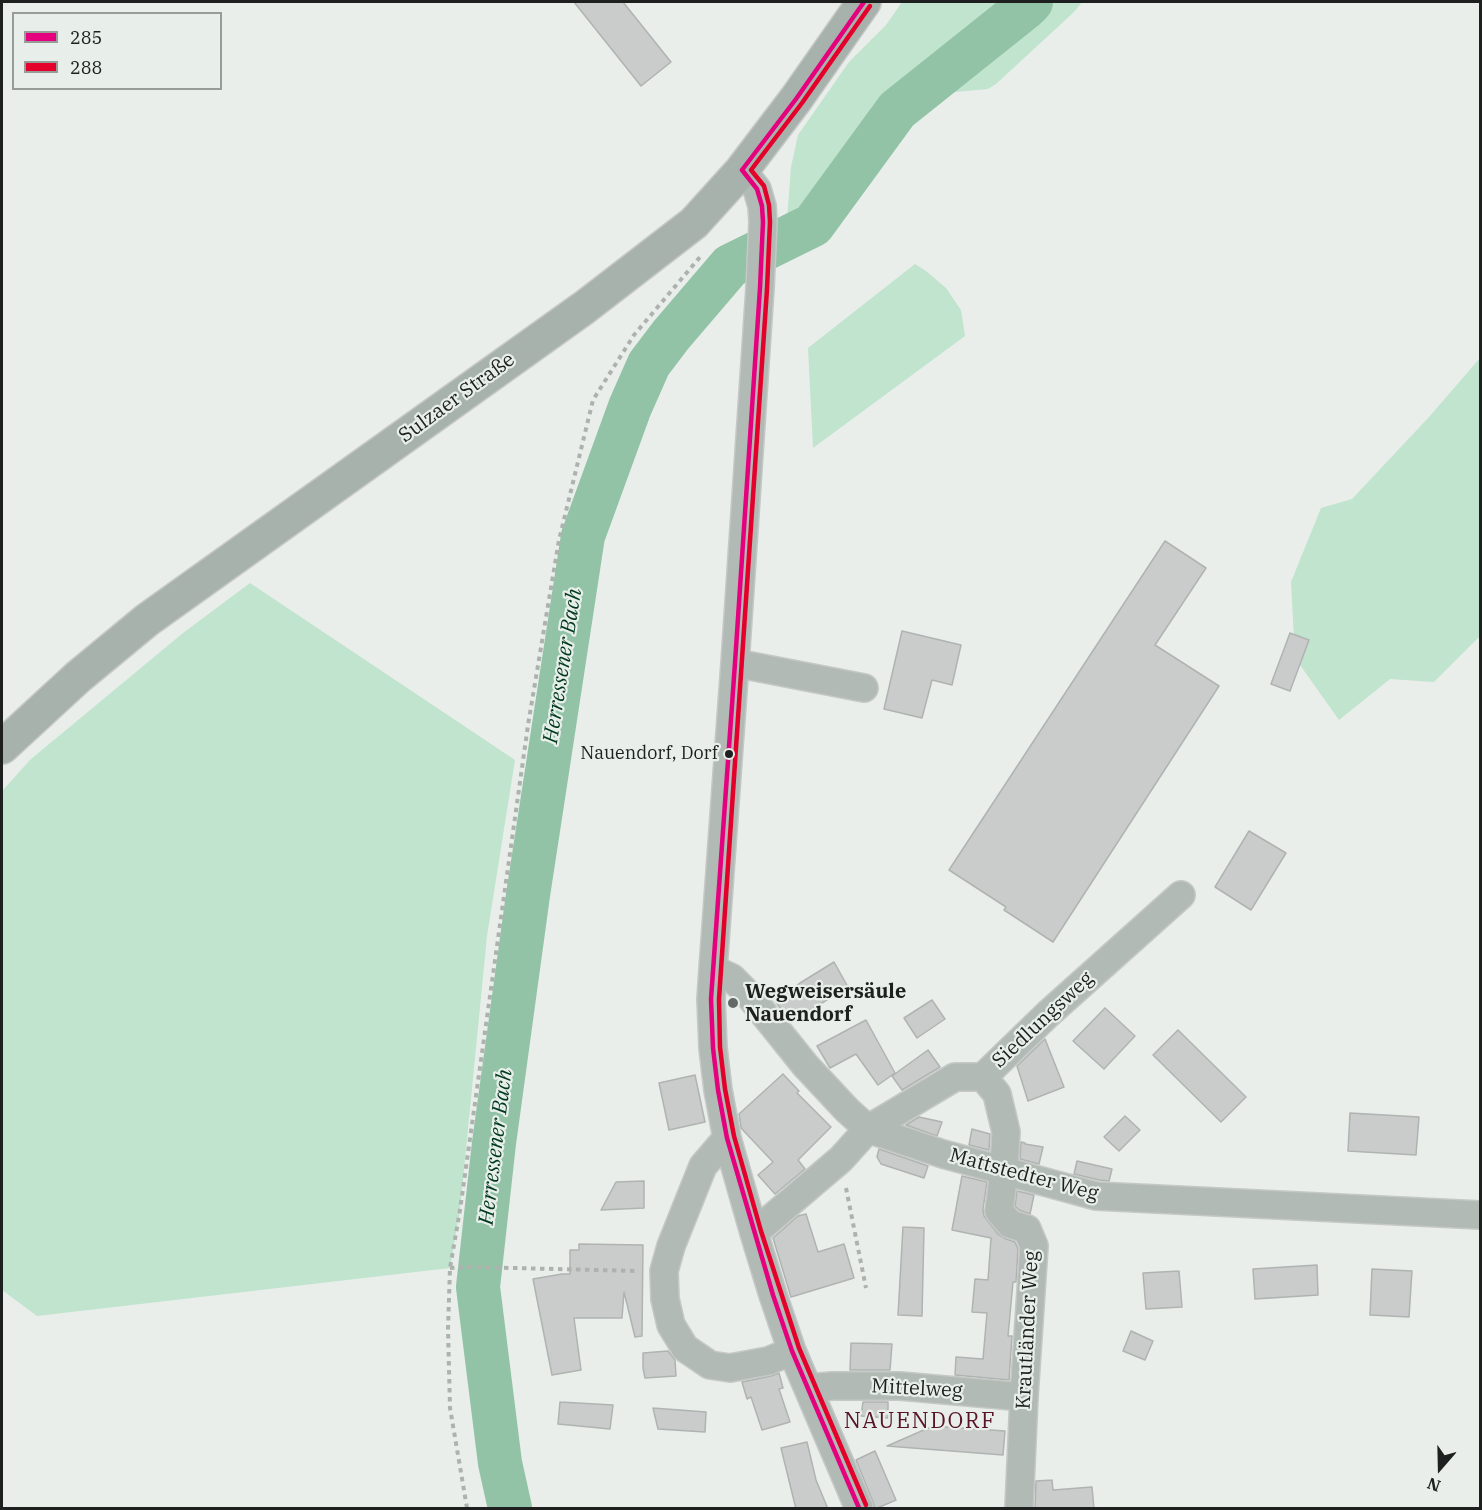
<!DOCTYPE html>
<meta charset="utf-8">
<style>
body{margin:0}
#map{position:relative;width:1482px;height:1510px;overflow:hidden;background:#e9eeeb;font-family:"IBM Plex Serif",serif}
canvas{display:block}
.frame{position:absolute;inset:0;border:3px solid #1d201e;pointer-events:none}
.legend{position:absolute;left:12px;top:12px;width:210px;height:78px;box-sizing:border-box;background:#e8efea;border:2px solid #979c98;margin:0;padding:8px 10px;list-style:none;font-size:18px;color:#1d201e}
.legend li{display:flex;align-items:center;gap:12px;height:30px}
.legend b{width:30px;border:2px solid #979c98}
.north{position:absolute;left:1410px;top:1438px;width:60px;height:60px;-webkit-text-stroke:4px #e8efea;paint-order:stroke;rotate:200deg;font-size:16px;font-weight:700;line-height:24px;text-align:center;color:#1d201e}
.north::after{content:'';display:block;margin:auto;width:21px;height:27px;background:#1d201e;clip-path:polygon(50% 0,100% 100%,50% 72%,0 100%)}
</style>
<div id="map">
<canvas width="1482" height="1510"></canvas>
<div class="frame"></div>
<ul class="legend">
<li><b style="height:8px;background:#e5007d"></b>285</li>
<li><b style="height:8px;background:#e4002b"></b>288</li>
</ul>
<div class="north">N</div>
</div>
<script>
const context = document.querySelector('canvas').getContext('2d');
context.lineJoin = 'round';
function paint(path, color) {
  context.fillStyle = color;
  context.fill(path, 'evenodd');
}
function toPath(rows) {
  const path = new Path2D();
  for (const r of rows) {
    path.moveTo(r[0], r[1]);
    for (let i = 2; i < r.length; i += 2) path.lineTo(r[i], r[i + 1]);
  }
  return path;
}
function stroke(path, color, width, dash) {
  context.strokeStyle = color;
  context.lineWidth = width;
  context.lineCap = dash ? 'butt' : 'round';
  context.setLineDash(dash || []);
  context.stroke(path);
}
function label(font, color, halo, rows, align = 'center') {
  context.font = font + ' "IBM Plex Serif",serif';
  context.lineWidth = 4.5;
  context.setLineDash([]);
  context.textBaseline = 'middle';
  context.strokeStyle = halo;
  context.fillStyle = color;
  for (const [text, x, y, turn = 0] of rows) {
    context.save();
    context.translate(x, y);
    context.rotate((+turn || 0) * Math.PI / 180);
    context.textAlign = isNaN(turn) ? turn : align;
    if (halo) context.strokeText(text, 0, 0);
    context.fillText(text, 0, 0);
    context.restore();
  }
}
paint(toPath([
 [902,2,1082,2,1074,12,996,84,988,89,900,97,787,220,791,167,798,135,849,62,886,25],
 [915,264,926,271,946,288,961,310,965,336,813,448,808,348],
 [1480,358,1480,636,1434,682,1390,679,1339,720,1295,658,1291,582,1321,508,1352,499,1429,417],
 [250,583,515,760,487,936,460,1210,450,1268,37,1316,2,1290,2,791,31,759,183,633]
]), '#c0e4cd');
stroke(toPath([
 [510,1508,500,1463,478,1287,494,1143,528,895,583,536,630,407,649,364,671,335,730,266,813,225,897,110,1026,7,1031,2]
]), '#92c3a6', 44);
const building = toPath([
 [574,2,623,2,671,62,641,86,574,2],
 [1165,541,1206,568,1155,645,1219,686,1053,942,1004,910,1006,907,949,870,1165,541],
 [902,631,961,645,952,685,932,680,922,718,884,709,902,631],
 [1290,633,1309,640,1290,691,1271,684,1290,633],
 [1249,831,1286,853,1251,910,1215,887,1249,831],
 [834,962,848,987,791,1022,775,1001,800,983,834,962],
 [932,1000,945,1019,917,1038,904,1018,932,1000],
 [1105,1008,1135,1036,1104,1069,1073,1041,1105,1008],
 [866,1020,895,1073,878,1085,856,1054,830,1068,817,1046,866,1020],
 [1178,1030,1246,1097,1221,1122,1153,1055,1178,1030],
 [1045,1039,1064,1087,1028,1101,1017,1066,1045,1039],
 [928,1050,940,1067,902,1090,892,1076,928,1050],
 [783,1074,799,1091,797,1093,831,1127,798,1160,805,1169,775,1194,758,1175,773,1162,741,1128,739,1114,783,1074],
 [695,1075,705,1122,669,1130,659,1083,695,1075],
 [1350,1113,1419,1117,1416,1155,1348,1151,1350,1113],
 [1125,1116,1140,1130,1119,1151,1104,1137,1125,1116],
 [919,1117,942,1122,937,1136,906,1125,919,1117],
 [972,1129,990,1134,989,1150,969,1145,972,1129],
 [1021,1142,1025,1143,1025,1144,1043,1147,1039,1164,1020,1159,1021,1142],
 [879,1149,928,1166,924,1178,881,1164,877,1157,879,1149],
 [1077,1161,1112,1169,1109,1181,1099,1180,1074,1174,1077,1161],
 [962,1176,987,1182,983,1209,984,1216,998,1234,1006,1239,1015,1242,1018,1249,1016,1282,1013,1282,1008,1336,1012,1336,1009,1380,955,1375,956,1357,983,1359,987,1313,972,1312,975,1279,988,1280,991,1238,952,1230,962,1176],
 [644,1181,644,1208,601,1210,616,1182,644,1181],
 [1017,1191,1034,1195,1030,1214,1019,1210,1015,1206,1017,1191],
 [806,1214,818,1252,844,1244,854,1278,791,1297,773,1238,798,1216,806,1214],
 [903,1227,924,1228,922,1316,898,1315,903,1227],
 [579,1244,643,1245,642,1336,635,1337,624,1292,622,1318,574,1318,581,1370,552,1375,533,1279,562,1274,570,1274,570,1250,579,1250,579,1244],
 [1317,1265,1318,1295,1255,1299,1253,1269,1317,1265],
 [1372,1269,1412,1271,1409,1317,1370,1315,1372,1269],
 [1179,1271,1182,1307,1146,1309,1143,1273,1179,1271],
 [1131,1331,1153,1341,1145,1360,1123,1351,1131,1331],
 [851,1343,892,1344,890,1370,850,1370,851,1343],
 [668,1351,675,1360,676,1376,645,1378,643,1368,643,1353,668,1351],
 [779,1373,783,1388,779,1389,790,1422,762,1430,751,1397,747,1399,742,1382,771,1376,779,1373],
 [560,1402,613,1405,610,1429,558,1424,560,1402],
 [863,1402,888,1402,888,1418,861,1416,863,1402],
 [653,1408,706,1412,705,1432,658,1429,653,1408],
 [933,1426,1005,1431,1003,1455,887,1446,933,1426],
 [807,1442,816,1480,828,1509,796,1509,781,1448,807,1442],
 [875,1451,896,1500,875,1509,873,1502,856,1460,875,1451],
 [1052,1480,1053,1490,1092,1487,1094,1509,1035,1509,1036,1481,1052,1480]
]);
paint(building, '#c9cccb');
stroke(building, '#afb3b1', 1.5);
const minor = toPath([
 [742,170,757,189,762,206,763,222,760,288,735,663,713,969,711,999,713,1048,718,1090,727,1138,754,1233,773,1295,792,1351,859,1508],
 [735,663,864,688],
 [713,969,732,978,748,994,805,1065,847,1110,868,1129,943,1154,1096,1196,1480,1215],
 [983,1077,997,1094,1006,1132,1004,1171,999,1211,1010,1224,1027,1229,1034,1246,1024,1397,1019,1508],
 [727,1138,703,1166,671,1246,664,1271,665,1299,671,1325,685,1348,710,1365,730,1368,768,1361,792,1351],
 [754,1233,841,1159,868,1129,955,1077,983,1077,1048,1014,1181,895],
 [809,1388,832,1386,900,1386,1024,1397]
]);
const major = toPath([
 [2,747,78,677,147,620,585,307,694,223,742,170,796,99,864,2]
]);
stroke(minor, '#c5c8c6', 30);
stroke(major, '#c5c8c6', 36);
stroke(toPath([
 [846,1188,866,1288],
 [450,1268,470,1267,639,1271],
 [467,1508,450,1408,448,1329,450,1268,460,1210,528,725,559,540,593,400,634,335,700,257]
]), '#adb2af', 4, [4.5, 4.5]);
stroke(minor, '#b1bab5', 27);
stroke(major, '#a8b2ac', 33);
stroke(toPath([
 [742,170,757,189,762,206,763,222,760,288,735,663,711,999,713,1048,718,1090,727,1138,773,1295,792,1351,859,1508],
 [742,170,796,99,864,2]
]), '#e5007d', 4.5);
stroke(toPath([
 [866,1505,799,1348,761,1231,734,1136,725,1089,720,1047,719,999,767,289,770,222,769,205,764,186,751,170,802,103,870,6]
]), '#e4002b', 4.5);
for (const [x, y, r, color] of [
 [729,754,5,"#1d201e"],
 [733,1003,6,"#646866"]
]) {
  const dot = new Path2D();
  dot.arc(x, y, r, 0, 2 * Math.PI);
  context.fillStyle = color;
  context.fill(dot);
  stroke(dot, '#e8efea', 2);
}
label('18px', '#1d201e', '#e8efea', [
 ["Nauendorf, Dorf",718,754]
], 'right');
label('20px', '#1d201e', '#e8efea', [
 ["Sulzaer Straße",457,398,-36],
 ["Siedlungsweg",1043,1020,-43],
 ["Mattstedter Weg",1024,1175,15],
 ["Krautländer Weg",1028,1330,-87],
 ["Mittelweg",917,1389,3]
]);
label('bold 20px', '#1d201e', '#e8efea', [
 ["Wegweisersäule",745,992],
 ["Nauendorf",745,1015]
], 'left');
label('italic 21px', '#00391e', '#e8efea', [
 ["Herressener Bach",563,666,-81],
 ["Herressener Bach",496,1147,-83]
]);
context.letterSpacing = '1.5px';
label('22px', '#591429', '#e8efea', [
 ["NAUENDORF",920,1422]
]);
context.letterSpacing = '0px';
</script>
